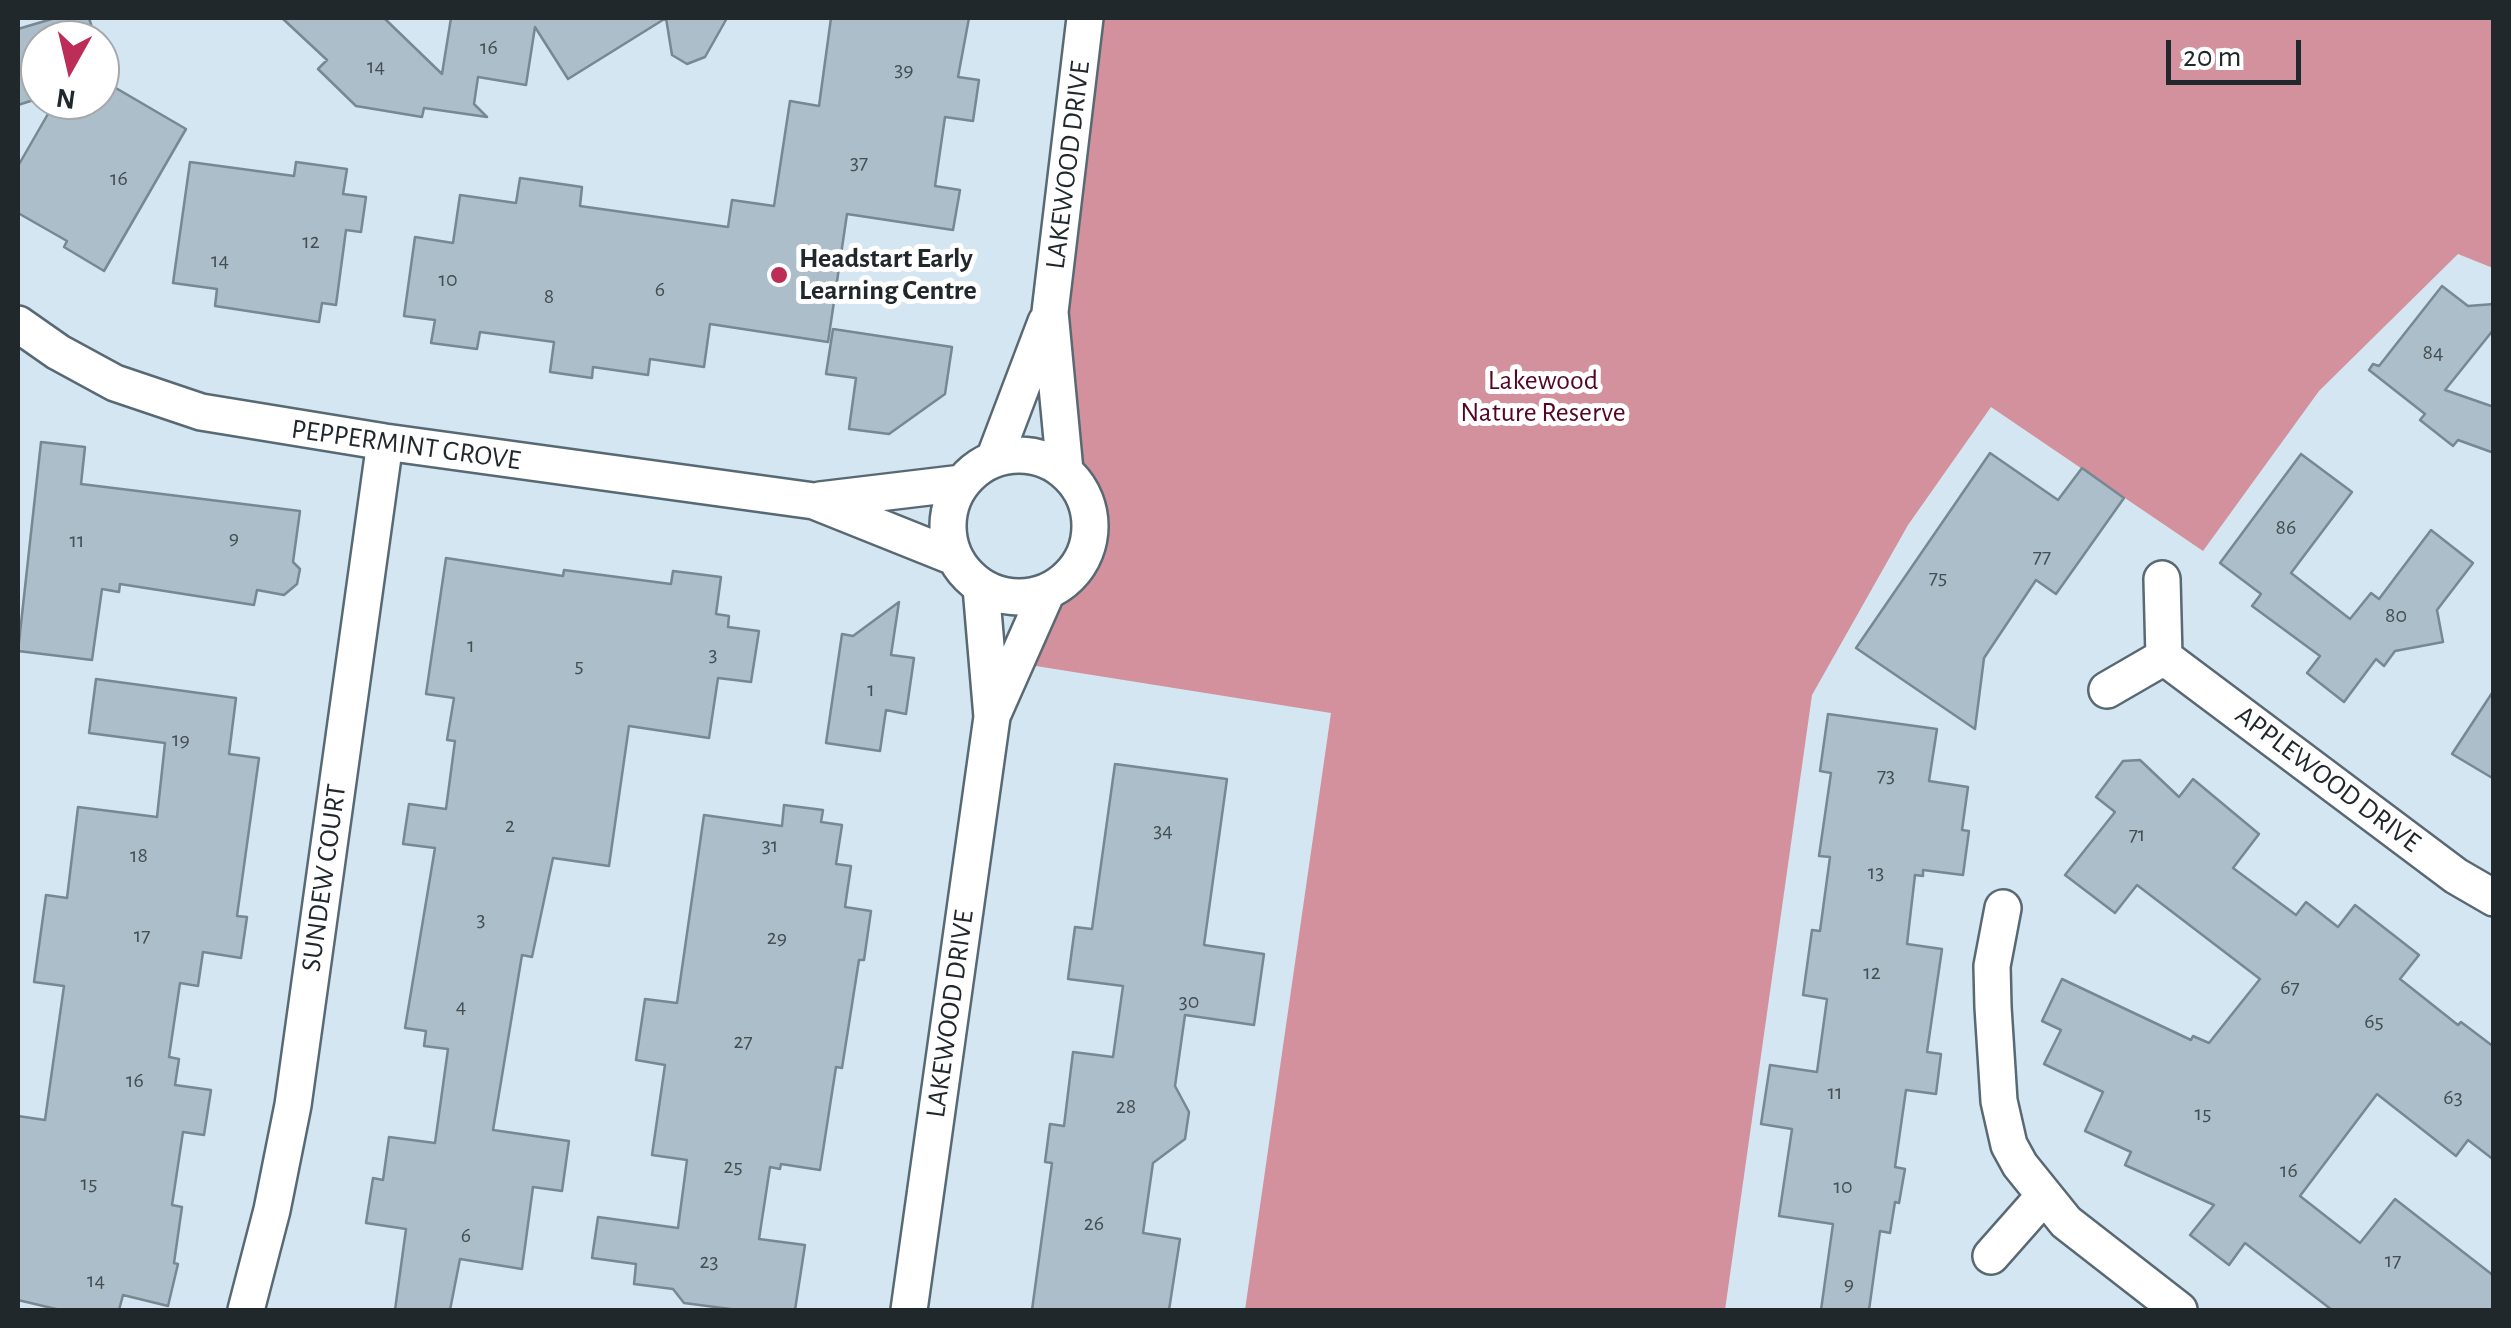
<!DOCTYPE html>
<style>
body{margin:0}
#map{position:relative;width:2511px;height:1328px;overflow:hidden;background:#d3e6f2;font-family:"Alegreya Sans",sans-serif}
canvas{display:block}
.frame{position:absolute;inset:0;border:20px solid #21282c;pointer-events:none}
.north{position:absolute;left:20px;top:20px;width:100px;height:100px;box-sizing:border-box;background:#fff;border:2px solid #a6a9ab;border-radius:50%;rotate:188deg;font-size:28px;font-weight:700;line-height:40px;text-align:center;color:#21282c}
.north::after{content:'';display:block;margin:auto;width:35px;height:45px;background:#bc2d58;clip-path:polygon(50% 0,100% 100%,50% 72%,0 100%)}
.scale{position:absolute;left:2166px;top:40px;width:135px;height:45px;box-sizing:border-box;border:5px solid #21282c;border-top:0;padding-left:12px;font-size:30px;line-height:35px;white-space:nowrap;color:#21282c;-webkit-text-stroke:8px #fff;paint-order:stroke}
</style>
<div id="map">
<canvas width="2511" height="1328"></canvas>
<div class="frame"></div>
<div class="north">N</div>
<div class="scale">20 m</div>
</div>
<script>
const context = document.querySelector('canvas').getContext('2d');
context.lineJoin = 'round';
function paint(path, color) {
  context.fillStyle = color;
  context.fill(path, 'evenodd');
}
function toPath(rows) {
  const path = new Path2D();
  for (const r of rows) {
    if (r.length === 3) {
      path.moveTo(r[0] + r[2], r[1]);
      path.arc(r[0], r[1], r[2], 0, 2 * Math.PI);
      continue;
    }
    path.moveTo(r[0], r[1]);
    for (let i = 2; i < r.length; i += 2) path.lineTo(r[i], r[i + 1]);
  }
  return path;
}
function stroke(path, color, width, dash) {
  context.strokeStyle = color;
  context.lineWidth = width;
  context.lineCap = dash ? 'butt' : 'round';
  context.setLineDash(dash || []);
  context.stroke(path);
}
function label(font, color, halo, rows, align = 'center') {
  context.font = font + ' "Alegreya Sans",sans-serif';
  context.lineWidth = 10;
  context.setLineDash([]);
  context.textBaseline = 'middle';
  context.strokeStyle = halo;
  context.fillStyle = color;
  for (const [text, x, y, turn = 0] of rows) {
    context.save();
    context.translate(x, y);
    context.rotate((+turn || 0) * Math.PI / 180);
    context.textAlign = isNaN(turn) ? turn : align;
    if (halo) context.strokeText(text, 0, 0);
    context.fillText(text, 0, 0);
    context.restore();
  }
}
paint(toPath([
 [1085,18,2493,18,2493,268,2458,254,2319,391,2203,551,1991,407,1908,525,1812,695,1725,1310,1245,1310,1331,713,1017,663,1044,598,1067,579,1082,560,1090,537,1089,512,1080,490,1065,471,1050,312]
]), '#d2919c');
const building = toPath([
 [55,18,89,18,96,40,40,40,40,98,18,105,18,29,55,18],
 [282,18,384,18,442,74,451,18,727,18,705,57,687,64,672,55,666,18,568,79,535,27,526,85,478,77,474,104,487,117,424,108,422,117,356,106,318,69,327,60,282,18],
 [831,18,969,18,958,77,979,80,973,121,945,117,935,186,960,190,953,230,847,214,828,342,710,324,704,367,650,359,648,375,593,367,592,378,550,372,554,342,480,332,477,349,431,343,435,320,404,316,415,237,453,243,460,195,516,203,520,178,582,187,580,206,728,227,732,200,774,206,790,101,819,106,831,18],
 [100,54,109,84,186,129,104,271,64,247,67,241,18,213,18,166,56,100,100,100,100,54],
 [190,162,294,176,296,162,347,169,343,194,366,197,361,232,346,230,336,305,322,303,319,322,215,306,217,289,173,283,190,162],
 [2442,286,2468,306,2494,304,2494,329,2445,390,2494,407,2494,453,2458,440,2453,446,2420,420,2425,414,2369,370,2373,364,2379,366,2442,286],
 [833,329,952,347,945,394,889,434,849,429,856,378,826,374,833,329],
 [41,442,85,447,81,484,300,511,293,562,300,569,297,584,284,595,257,590,254,605,120,584,119,592,102,589,92,660,18,651,41,442],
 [1990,453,2058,500,2082,468,2124,498,2056,594,2036,580,1984,658,1975,729,1856,648,1990,453],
 [2301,454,2352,492,2291,573,2350,619,2371,593,2379,599,2431,530,2473,563,2437,610,2443,642,2395,651,2384,666,2376,659,2344,702,2307,673,2320,656,2252,606,2261,594,2220,563,2301,454],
 [446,558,563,576,564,570,671,584,673,571,721,577,716,614,729,616,728,627,759,631,751,682,718,678,709,738,629,726,609,866,553,858,532,957,522,955,493,1130,569,1141,562,1191,533,1187,522,1269,460,1259,450,1310,395,1310,406,1229,366,1223,373,1178,383,1180,389,1137,435,1143,448,1049,424,1046,426,1031,405,1028,435,848,403,844,409,804,446,809,455,741,447,740,454,698,426,694,446,558],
 [899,602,891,655,914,658,906,714,886,710,880,751,826,743,842,634,853,636,899,602],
 [96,679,236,698,229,754,259,758,237,916,247,917,241,958,203,952,198,986,180,983,169,1057,179,1059,175,1085,211,1090,204,1135,183,1132,172,1205,182,1207,174,1263,178,1264,168,1306,123,1295,119,1310,60,1310,18,1300,18,1116,45,1120,64,986,34,982,46,895,67,898,78,807,157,817,165,743,89,733,96,679],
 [2494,690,2494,779,2452,754,2494,690],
 [1828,714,1937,729,1929,781,1968,787,1962,830,1969,831,1963,875,1923,870,1923,876,1915,875,1907,944,1942,949,1927,1052,1941,1054,1936,1094,1906,1090,1895,1167,1905,1169,1899,1203,1895,1202,1890,1233,1880,1231,1869,1310,1821,1310,1833,1224,1779,1216,1792,1129,1761,1124,1770,1065,1817,1072,1827,999,1803,995,1812,930,1820,931,1830,857,1819,856,1831,773,1820,771,1828,714],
 [2140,760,2179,797,2193,779,2259,834,2233,868,2296,915,2306,902,2338,927,2355,905,2419,955,2400,979,2458,1025,2461,1022,2494,1047,2494,1160,2468,1140,2456,1156,2377,1094,2300,1196,2360,1243,2395,1199,2494,1276,2494,1310,2332,1310,2245,1243,2229,1265,2190,1235,2214,1205,2125,1165,2131,1152,2085,1131,2103,1092,2044,1064,2061,1030,2042,1021,2062,979,2191,1040,2193,1036,2209,1043,2260,979,2137,885,2115,913,2065,875,2115,812,2096,797,2123,761,2140,760],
 [1115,764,1227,779,1204,945,1264,954,1254,1025,1185,1015,1175,1086,1189,1112,1185,1139,1153,1163,1143,1233,1180,1239,1169,1310,1032,1310,1052,1163,1045,1162,1050,1124,1064,1126,1073,1052,1113,1057,1123,986,1068,979,1075,927,1092,929,1115,764],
 [784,805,823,810,821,822,842,825,836,864,851,866,845,907,871,911,864,960,859,960,842,1068,836,1067,820,1170,781,1164,780,1169,770,1167,759,1239,805,1245,795,1310,738,1310,684,1303,673,1289,634,1284,636,1264,592,1258,598,1217,678,1228,687,1160,652,1155,665,1065,636,1060,645,999,677,1003,704,815,782,826,784,805]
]);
paint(building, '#abbec9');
stroke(building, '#768892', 2.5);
const minor = toPath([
 [18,324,58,352,115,383,201,412,385,442,814,501,954,557],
 [1019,526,71],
 [994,459,1046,322],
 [1065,471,1050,312,1085,18],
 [820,500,962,483],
 [2164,657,2456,876,2494,898],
 [2107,690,2164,657,2162,579],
 [992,716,1047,592],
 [2003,908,1992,966,1993,1007,1999,1101,2009,1145,2020,1165,2066,1222,2179,1310],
 [1991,1256,2044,1196],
 [246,1310,272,1210,293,1105,385,442],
 [909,1310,992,717,981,587]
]);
stroke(minor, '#586973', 40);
stroke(minor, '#fff', 35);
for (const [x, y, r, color] of [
 [779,275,10,"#bc2d58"]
]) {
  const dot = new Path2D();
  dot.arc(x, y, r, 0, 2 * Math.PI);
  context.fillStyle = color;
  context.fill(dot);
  stroke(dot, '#fff', 4);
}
label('22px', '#444e53', null, [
 ["16",489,47],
 ["14",376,66],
 ["39",904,69],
 ["37",859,162],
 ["16",119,178],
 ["12",311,241],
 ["14",220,260],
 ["10",448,279],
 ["6",660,289],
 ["8",549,296],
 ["84",2433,352],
 ["86",2286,527],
 ["9",234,537],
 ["11",77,540],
 ["77",2042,556],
 ["75",1938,577],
 ["80",2396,615],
 ["1",471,645],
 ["3",713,654],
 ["5",579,665],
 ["1",871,689],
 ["19",181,739],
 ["73",1886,775],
 ["2",510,825],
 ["34",1163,830],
 ["71",2137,834],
 ["31",770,845],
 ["18",139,855],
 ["13",1876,872],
 ["3",481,919],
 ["17",142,935],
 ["29",777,937],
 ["12",1872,972],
 ["67",2290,987],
 ["30",1189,1001],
 ["4",461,1006],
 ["65",2374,1021],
 ["27",743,1041],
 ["16",135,1080],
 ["11",1835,1092],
 ["63",2453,1097],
 ["28",1126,1106],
 ["15",2203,1113],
 ["25",733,1166],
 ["16",2289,1170],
 ["15",89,1183],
 ["10",1843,1186],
 ["26",1094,1223],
 ["6",466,1235],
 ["17",2393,1260],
 ["23",709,1261],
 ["14",96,1280],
 ["9",1849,1283]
]);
label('28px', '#21282c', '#fff', [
 ["LAKEWOOD DRIVE",1068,165,-83],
 ["PEPPERMINT GROVE",406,445,8],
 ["APPLEWOOD DRIVE",2328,779,37],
 ["SUNDEW COURT",324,878,-82],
 ["LAKEWOOD DRIVE",950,1014,-82]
]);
label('bold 28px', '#21282c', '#fff', [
 ["Headstart Early",799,259],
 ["Learning Centre",799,291]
], 'left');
label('28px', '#550521', '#fff', [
 ["Lakewood",1543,381],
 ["Nature Reserve",1543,413]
]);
</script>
